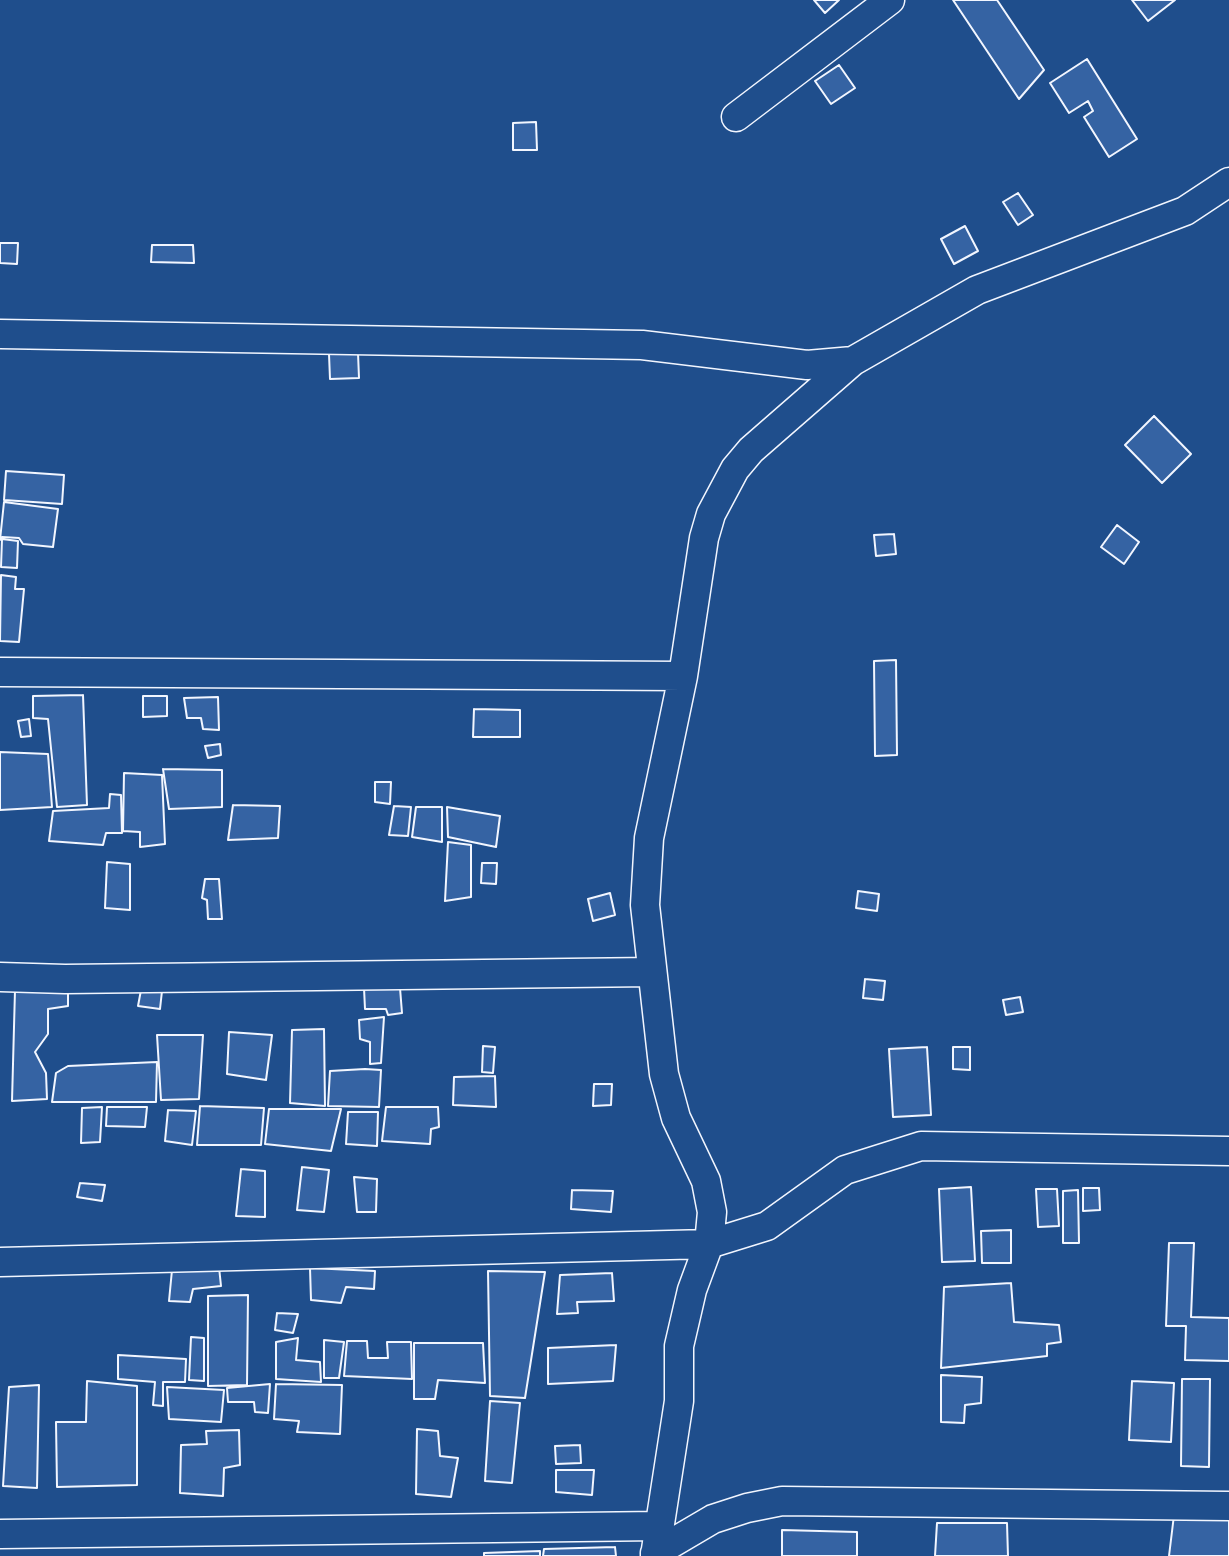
<!DOCTYPE html>
<style>
body{margin:0}
canvas{display:block;background:#1f4e8c}
</style>
<canvas width="1229" height="1556"></canvas>
<script>
const context = document.querySelector('canvas').getContext('2d');
context.lineJoin = 'round';
function paint(path, color) {
  context.fillStyle = color;
  context.fill(path, 'evenodd');
}
function toPath(rows) {
  const path = new Path2D();
  for (const r of rows) {
    path.moveTo(r[0], r[1]);
    for (let i = 2; i < r.length; i += 2) path.lineTo(r[i], r[i + 1]);
  }
  return path;
}
function stroke(path, color, width, dash) {
  context.strokeStyle = color;
  context.lineWidth = width;
  context.lineCap = dash ? 'butt' : 'round';
  context.setLineDash(dash || []);
  context.stroke(path);
}
const building = toPath([
 [814,0,839,0,825,13,814,0],
 [953,0,997,0,1044,70,1019,99,953,0],
 [1132,0,1175,0,1148,21,1132,0],
 [1087,59,1137,139,1109,157,1084,117,1093,111,1088,101,1069,113,1050,83,1087,59],
 [839,65,855,88,831,104,815,81,839,65],
 [536,122,537,150,513,150,513,123,536,122],
 [1018,193,1033,215,1018,225,1003,202,1018,193],
 [965,226,978,251,954,264,941,239,965,226],
 [0,243,18,243,17,264,0,263,0,243],
 [152,245,193,245,194,263,151,262,152,245],
 [358,353,359,378,330,379,329,354,358,353],
 [1154,416,1191,454,1162,483,1125,445,1154,416],
 [6,471,64,475,62,504,4,500,6,471],
 [4,502,58,509,53,547,23,544,19,538,2,537,0,540,4,502],
 [1117,525,1139,542,1124,564,1101,547,1117,525],
 [894,534,896,554,876,556,874,535,894,534],
 [2,539,18,541,17,568,1,567,2,539],
 [1,575,16,577,15,589,24,589,19,642,0,641,1,575],
 [896,660,897,755,875,756,874,661,896,660],
 [83,695,87,805,57,807,48,719,33,718,33,696,83,695],
 [143,696,167,696,167,716,143,717,143,696],
 [218,697,219,730,203,729,201,718,187,718,184,698,218,697],
 [474,709,520,710,520,737,473,737,474,709],
 [29,719,31,736,21,737,18,721,29,719],
 [220,744,221,755,208,758,205,746,220,744],
 [0,752,48,754,52,807,0,810,0,752],
 [163,769,222,770,222,807,169,809,163,769],
 [124,773,162,775,165,844,140,847,140,832,123,831,124,773],
 [375,782,391,782,390,804,375,802,375,782],
 [110,794,121,795,122,833,106,833,103,845,49,841,53,811,109,808,110,794],
 [233,805,280,806,278,838,228,840,233,805],
 [394,806,411,807,408,836,389,835,394,806],
 [416,807,442,807,442,842,412,837,416,807],
 [447,807,500,816,496,847,448,837,447,807],
 [448,842,471,845,471,897,445,901,448,842],
 [107,862,130,864,130,910,105,908,107,862],
 [482,863,497,863,496,884,481,883,482,863],
 [205,879,219,879,222,919,208,919,207,900,202,898,205,879],
 [858,891,879,894,877,911,856,908,858,891],
 [610,893,615,915,593,921,588,899,610,893],
 [865,979,885,981,883,1000,863,998,865,979],
 [364,988,400,988,402,1013,388,1015,386,1009,365,1009,364,988],
 [15,990,68,991,68,1006,48,1009,48,1034,35,1052,46,1073,47,1099,12,1101,15,990],
 [141,990,162,991,160,1009,138,1006,141,990],
 [1020,997,1023,1012,1006,1015,1003,1000,1020,997],
 [384,1017,381,1063,370,1064,370,1042,360,1039,359,1020,384,1017],
 [324,1029,325,1106,290,1103,292,1030,324,1029],
 [229,1032,272,1035,266,1080,227,1074,229,1032],
 [157,1035,203,1035,199,1099,161,1100,157,1035],
 [483,1046,495,1047,493,1073,482,1072,483,1046],
 [927,1047,931,1115,893,1117,889,1049,927,1047],
 [953,1047,970,1047,970,1070,953,1069,953,1047],
 [157,1062,156,1102,52,1102,56,1073,68,1066,157,1062],
 [365,1069,381,1070,379,1107,328,1106,330,1071,365,1069],
 [495,1076,496,1107,453,1105,454,1077,495,1076],
 [594,1084,612,1084,611,1105,593,1106,594,1084],
 [200,1106,264,1108,261,1145,197,1145,200,1106],
 [102,1107,100,1142,81,1143,82,1108,102,1107],
 [107,1107,147,1107,145,1127,106,1126,107,1107],
 [386,1107,438,1107,439,1127,431,1129,430,1144,382,1141,386,1107],
 [269,1109,341,1109,331,1151,265,1144,269,1109],
 [168,1110,196,1111,192,1145,165,1141,168,1110],
 [348,1112,378,1112,377,1146,346,1144,348,1112],
 [302,1167,329,1170,324,1212,297,1210,302,1167],
 [241,1169,265,1171,265,1217,236,1216,241,1169],
 [354,1177,377,1179,376,1212,357,1212,354,1177],
 [80,1183,105,1185,102,1201,77,1197,80,1183],
 [971,1187,975,1261,942,1262,939,1189,971,1187],
 [1083,1188,1099,1188,1100,1210,1083,1211,1083,1188],
 [1036,1189,1057,1189,1059,1226,1038,1227,1036,1189],
 [572,1190,613,1191,611,1212,571,1209,572,1190],
 [1078,1190,1079,1243,1063,1243,1063,1191,1078,1190],
 [1011,1230,1011,1263,982,1263,981,1231,1011,1230],
 [1169,1243,1194,1243,1191,1317,1229,1318,1229,1361,1185,1360,1186,1326,1166,1326,1169,1243],
 [219,1267,221,1286,193,1289,190,1302,169,1301,172,1270,219,1267],
 [310,1268,375,1271,374,1289,346,1287,341,1303,311,1300,310,1268],
 [488,1271,545,1272,525,1398,490,1396,488,1271],
 [612,1273,614,1301,577,1302,578,1313,557,1314,560,1275,612,1273],
 [1011,1283,1014,1322,1059,1325,1061,1342,1047,1344,1047,1356,941,1368,944,1287,1011,1283],
 [248,1295,247,1385,208,1386,208,1296,248,1295],
 [277,1313,298,1314,293,1333,275,1330,277,1313],
 [191,1337,204,1338,204,1381,189,1380,191,1337],
 [298,1338,296,1360,320,1362,321,1382,276,1379,276,1342,298,1338],
 [324,1340,344,1342,339,1378,324,1378,324,1340],
 [347,1341,367,1341,368,1358,388,1358,387,1342,411,1342,412,1379,344,1376,347,1341],
 [414,1343,483,1343,485,1383,438,1380,435,1399,414,1399,414,1343],
 [616,1345,613,1381,548,1384,548,1348,616,1345],
 [118,1355,186,1359,185,1382,163,1382,163,1406,153,1405,155,1382,118,1379,118,1355],
 [941,1375,982,1377,981,1403,965,1405,964,1423,941,1422,941,1375],
 [1182,1379,1210,1379,1209,1467,1181,1466,1182,1379],
 [87,1381,137,1386,137,1485,57,1487,56,1422,86,1422,87,1381],
 [1132,1381,1174,1383,1171,1442,1129,1440,1132,1381],
 [270,1384,268,1413,255,1412,254,1402,228,1402,227,1388,270,1384],
 [276,1384,342,1385,340,1434,297,1432,299,1421,274,1419,276,1384],
 [39,1385,37,1488,3,1486,9,1387,39,1385],
 [167,1387,224,1390,221,1422,169,1419,167,1387],
 [490,1401,520,1403,512,1483,485,1481,490,1401],
 [417,1429,438,1431,440,1456,458,1458,451,1497,416,1494,417,1429],
 [239,1430,240,1465,224,1468,223,1496,180,1493,181,1445,207,1444,206,1431,239,1430],
 [580,1445,581,1463,556,1464,555,1446,580,1445],
 [556,1470,594,1470,592,1495,556,1492,556,1470],
 [1174,1515,1229,1519,1229,1556,1169,1556,1174,1515],
 [937,1523,1007,1523,1008,1556,935,1556,937,1523],
 [782,1530,857,1532,857,1556,782,1556,782,1530],
 [615,1547,616,1556,543,1556,544,1549,615,1547],
 [540,1551,540,1556,484,1556,484,1553,540,1551]
]);
paint(building, '#3563a3');
stroke(building, '#f2f6ff', 2);
const minor = toPath([
 [736,117,890,0],
 [0,334,642,345,807,365,853,361,977,290,1185,211,1229,182],
 [0,672,683,676],
 [0,977,65,979,652,972],
 [0,1262,709,1244,767,1226,845,1170,921,1146,1229,1151],
 [0,1534,659,1526],
 [655,1553,713,1519,747,1508,782,1501,1229,1506],
 [655,1556,679,1401,679,1346,692,1290,709,1244,712,1212,706,1181,676,1118,664,1074,645,905,649,838,683,676,704,538,711,514,735,469,751,450,853,361]
]);
stroke(minor, '#f2f6ff', 31);
stroke(minor, '#1f4e8c', 28);
</script>
